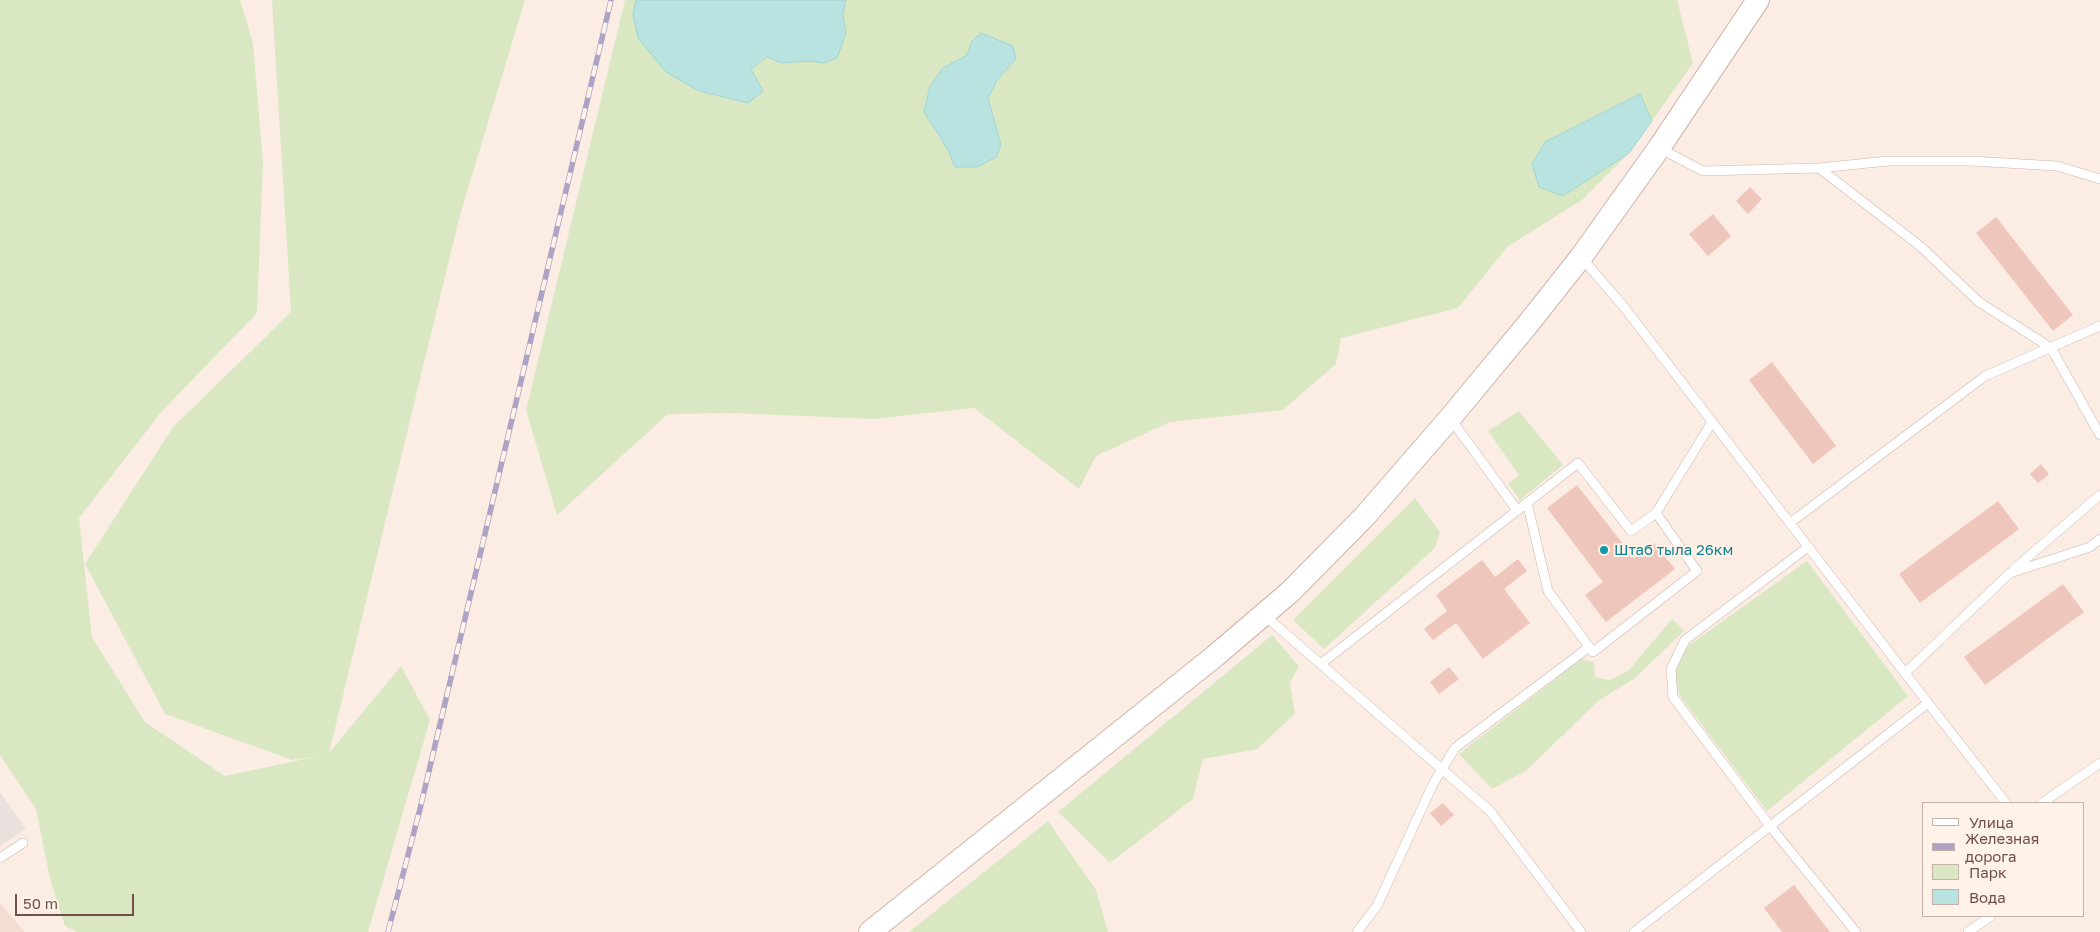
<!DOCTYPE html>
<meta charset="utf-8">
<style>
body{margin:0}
#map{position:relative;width:2100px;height:932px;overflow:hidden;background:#fbede3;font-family:"Golos Text",sans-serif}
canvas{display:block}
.legend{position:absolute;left:1922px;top:802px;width:162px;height:115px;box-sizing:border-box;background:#fef2e9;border:1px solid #c6b1a9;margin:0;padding:6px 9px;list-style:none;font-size:15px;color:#72504a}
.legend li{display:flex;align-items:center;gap:10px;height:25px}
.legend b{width:25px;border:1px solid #c6b1a9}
.scale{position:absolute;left:15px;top:894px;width:119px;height:22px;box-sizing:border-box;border:2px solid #72504a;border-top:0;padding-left:6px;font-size:15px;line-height:18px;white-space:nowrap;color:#72504a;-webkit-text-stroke:4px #fef2e9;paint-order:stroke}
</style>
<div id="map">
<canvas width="2100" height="932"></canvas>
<ul class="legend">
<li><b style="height:6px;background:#fff"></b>Улица</li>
<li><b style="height:6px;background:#aea3c4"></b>Железная дорога</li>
<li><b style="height:14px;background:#d9e8c3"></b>Парк</li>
<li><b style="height:14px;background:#b9e3e1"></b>Вода</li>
</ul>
<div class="scale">50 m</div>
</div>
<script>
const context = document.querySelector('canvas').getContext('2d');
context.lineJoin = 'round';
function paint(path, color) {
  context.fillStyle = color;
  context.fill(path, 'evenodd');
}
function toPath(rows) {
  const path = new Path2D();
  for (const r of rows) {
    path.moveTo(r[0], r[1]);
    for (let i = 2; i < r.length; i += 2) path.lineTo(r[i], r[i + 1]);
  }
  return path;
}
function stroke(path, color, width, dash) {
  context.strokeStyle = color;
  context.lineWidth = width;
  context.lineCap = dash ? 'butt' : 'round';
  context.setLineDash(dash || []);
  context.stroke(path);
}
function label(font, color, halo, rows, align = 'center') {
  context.font = font + ' "Golos Text",sans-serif';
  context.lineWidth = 4;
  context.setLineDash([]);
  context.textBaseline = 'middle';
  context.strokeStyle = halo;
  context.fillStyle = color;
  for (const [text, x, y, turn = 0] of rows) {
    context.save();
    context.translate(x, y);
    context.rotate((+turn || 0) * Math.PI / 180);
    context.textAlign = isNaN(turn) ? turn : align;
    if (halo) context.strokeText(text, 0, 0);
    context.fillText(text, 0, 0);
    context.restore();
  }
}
paint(toPath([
 [0,903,25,932,0,932]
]), '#f2ddd2');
paint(toPath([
 [0,792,26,829,0,846]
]), '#eae1de');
paint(toPath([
 [0,0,240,0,253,43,263,163,257,313,162,411,79,518,92,637,145,722,225,776,319,756,292,760,165,714,85,564,173,427,291,312,272,0,525,0,460,215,329,753,401,666,430,720,368,932,77,932,65,926,50,879,36,809,0,755],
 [625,0,636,0,633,14,699,91,748,103,751,69,767,57,781,63,809,61,824,63,846,33,843,14,846,0,1677,0,1693,63,1652,121,1640,94,1545,142,1580,184,1629,153,1582,200,1507,247,1458,308,1341,338,1336,364,1283,410,1170,422,1096,456,1079,489,974,408,872,419,733,413,668,414,557,515,526,410],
 [972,41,1016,59,997,80,988,98,1001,145,996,157,955,167,948,150,936,133,942,68,967,55],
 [1519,411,1563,465,1520,500,1508,484,1519,475,1488,431],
 [1415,498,1440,532,1435,548,1324,649,1293,620],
 [1807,561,1908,696,1767,811,1680,696,1674,677,1678,660,1689,645],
 [1672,619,1684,631,1635,678,1598,701,1527,770,1492,789,1459,754,1581,659,1594,662,1595,677,1610,680,1628,671],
 [1272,635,1299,666,1290,683,1295,714,1257,749,1203,759,1193,799,1110,863,1058,812],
 [1048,821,1096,890,1108,932,909,932]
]), '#d9e8c3');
const water = toPath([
 [636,0,846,0,843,14,846,33,837,58,824,63,809,61,781,63,767,57,751,69,763,91,748,103,699,91,666,72,638,38,633,14,636,0],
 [981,33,1013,46,1016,59,997,80,988,98,1001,145,996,157,977,167,955,167,948,150,924,112,930,86,943,68,967,55,972,41,981,33],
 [1640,94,1652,121,1629,153,1563,196,1539,187,1532,164,1545,142,1640,94]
]);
paint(water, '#b9e3e1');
stroke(water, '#a0d5d2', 1);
paint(toPath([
 [1750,187,1762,199,1748,214,1736,201],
 [1713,214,1731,236,1708,256,1689,234],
 [1996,217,2073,315,2053,331,1976,233],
 [1772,362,1836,446,1813,464,1749,380],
 [2041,464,2049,474,2038,483,2030,474],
 [1577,485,1634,558,1654,543,1675,569,1606,622,1585,595,1603,582,1547,508],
 [1998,501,2019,529,1920,603,1899,574],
 [1518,559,1527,571,1504,589,1530,623,1483,659,1456,623,1433,640,1424,629,1447,611,1436,595,1482,560,1495,577],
 [2063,584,2084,612,1985,685,1964,657],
 [1449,667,1459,679,1439,694,1430,682],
 [1443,803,1454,815,1441,826,1430,813],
 [1794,885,1830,932,1782,932,1764,908]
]), '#efc6bc');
const service = toPath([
 [1659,148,1703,171,1819,168,1888,161,1971,161,2057,166,2100,179],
 [1819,168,1920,246,1979,302,2051,348,2100,435],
 [1581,257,1624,307,1928,703,1634,932],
 [1450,418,1517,510],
 [1527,502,1548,591,1593,652,1697,571,1656,513,1712,422],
 [1790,523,1985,376,2100,326],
 [1808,547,1685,640,1671,669,1673,697,1770,826,1856,932],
 [2014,569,2100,495],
 [1264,615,1490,811,1581,932],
 [1322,663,1578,463,1631,531,1656,513],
 [1905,673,2010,573,2090,547,2100,539],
 [1928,703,2006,803],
 [2042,803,2100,763],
 [0,858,23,843],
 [1357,932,1377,906,1433,784,1455,748,1589,647],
 [1968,932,1991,916]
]);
const tertiary = toPath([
 [870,932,1215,656,1290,592,1365,516,1450,418,1528,324,1581,257,1659,148,1758,0]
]);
stroke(service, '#ceb5ad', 10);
stroke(tertiary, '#ceb5ad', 24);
stroke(service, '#fff', 9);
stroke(tertiary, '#fff', 22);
const rail = toPath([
 [388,932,420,809,611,0]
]);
stroke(rail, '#aea3c4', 5.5);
stroke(rail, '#fef2e9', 4, [11]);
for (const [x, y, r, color] of [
 [1604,550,5,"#0f9aa8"]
]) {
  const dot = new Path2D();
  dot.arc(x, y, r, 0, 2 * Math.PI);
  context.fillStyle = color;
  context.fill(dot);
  stroke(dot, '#fef2e9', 2);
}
label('15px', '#0d838f', '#fef2e9', [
 ["Штаб тыла 26км",1614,550]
], 'left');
</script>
